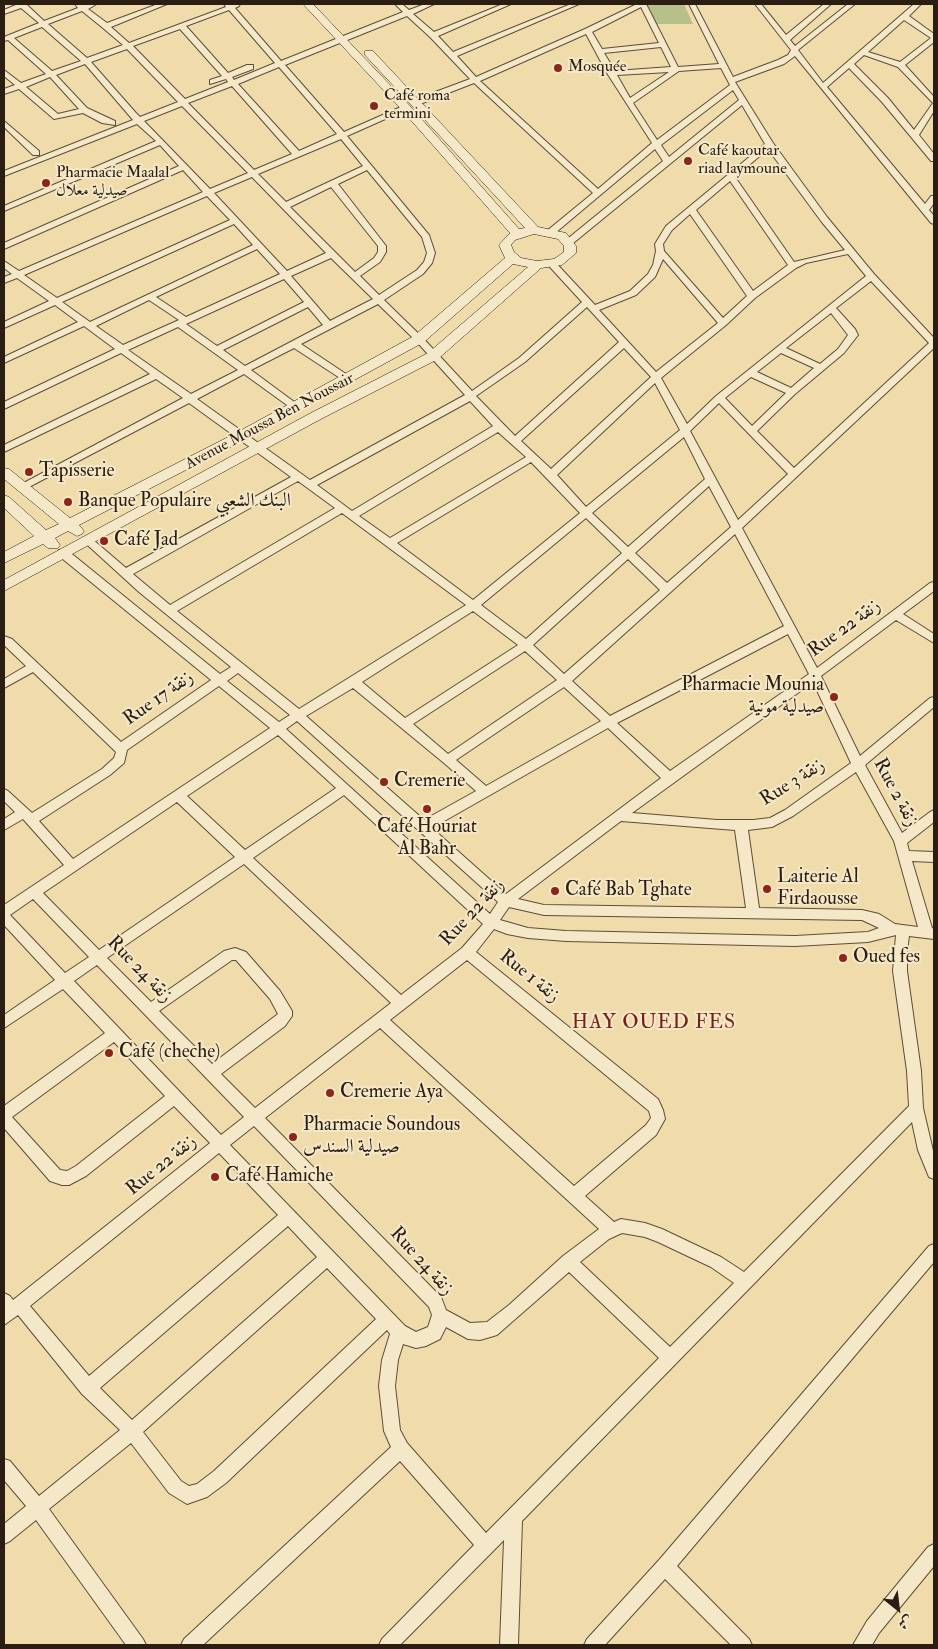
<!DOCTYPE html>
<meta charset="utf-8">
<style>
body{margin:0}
#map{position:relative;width:938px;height:1649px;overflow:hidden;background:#f0dcab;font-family:"IM FELL Double Pica",Amiri,serif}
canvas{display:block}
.frame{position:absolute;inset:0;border:5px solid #2b1d12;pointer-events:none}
.north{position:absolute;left:873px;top:1584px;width:50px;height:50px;-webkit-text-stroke:4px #f5e8c8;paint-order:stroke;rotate:151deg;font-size:14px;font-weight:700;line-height:20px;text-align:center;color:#2b1d12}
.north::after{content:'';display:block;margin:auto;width:18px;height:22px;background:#2b1d12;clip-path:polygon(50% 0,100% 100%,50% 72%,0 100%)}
</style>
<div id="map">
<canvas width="938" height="1649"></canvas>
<div class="frame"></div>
<div class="north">ش</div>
</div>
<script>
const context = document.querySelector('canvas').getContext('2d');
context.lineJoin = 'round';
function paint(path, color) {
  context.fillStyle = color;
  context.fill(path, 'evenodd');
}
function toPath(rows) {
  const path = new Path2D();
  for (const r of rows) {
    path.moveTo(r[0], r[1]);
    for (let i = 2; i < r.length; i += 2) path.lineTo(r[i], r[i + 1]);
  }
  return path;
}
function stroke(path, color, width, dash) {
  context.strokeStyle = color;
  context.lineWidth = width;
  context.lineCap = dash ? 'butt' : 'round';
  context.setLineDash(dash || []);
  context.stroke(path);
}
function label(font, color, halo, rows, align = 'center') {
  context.font = font + ' "IM FELL Double Pica",Amiri,serif';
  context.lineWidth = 4;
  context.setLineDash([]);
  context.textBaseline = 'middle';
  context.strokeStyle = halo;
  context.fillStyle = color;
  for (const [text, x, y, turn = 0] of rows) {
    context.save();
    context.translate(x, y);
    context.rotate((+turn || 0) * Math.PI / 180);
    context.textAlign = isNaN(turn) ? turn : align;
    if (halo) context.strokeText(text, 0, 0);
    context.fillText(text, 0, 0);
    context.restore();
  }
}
paint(toPath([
 [684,4,693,24,656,24,647,5]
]), '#b8c08a');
const street = toPath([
 [18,4,26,4,44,21,78,8,75,4,84,5,97,4,88,9,107,23,158,4,167,4,111,27,129,43,226,7,224,4,240,4,239,6,235,8,281,61,403,12,395,4,402,4,409,10,425,4,434,4,413,14,434,32,503,4,511,4,438,36,453,52,571,4,579,4,457,56,476,77,585,29,637,4,646,4,678,67,719,64,689,4,695,4,733,77,778,60,788,55,791,50,755,4,761,4,786,35,824,4,831,4,790,40,795,46,848,4,855,4,798,50,823,83,914,4,921,4,909,16,934,34,934,42,905,65,934,97,934,111,919,135,934,154,934,161,931,161,882,102,849,68,827,87,925,204,931,196,934,196,934,203,929,210,934,216,934,224,931,223,795,56,784,64,735,82,773,143,827,217,874,274,934,338,934,348,742,528,817,668,930,583,934,582,934,591,903,614,934,634,934,643,896,620,821,676,860,756,930,698,934,697,934,707,865,765,902,833,930,812,934,810,934,822,907,843,909,851,934,852,934,862,912,861,932,928,934,929,934,939,909,936,907,952,907,971,921,1071,923,1108,934,1155,934,1179,929,1177,918,1150,912,1122,522,1521,518,1645,500,1645,504,1540,400,1645,379,1645,382,1639,474,1545,400,1461,203,1645,181,1645,184,1639,391,1447,384,1431,379,1386,382,1360,390,1334,387,1330,226,1483,207,1497,187,1504,169,1493,131,1443,49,1509,143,1639,146,1645,126,1645,36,1520,10,1541,4,1544,4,1524,26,1506,4,1480,4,1459,10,1461,39,1496,120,1430,82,1394,18,1315,4,1325,4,1293,10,1296,13,1300,210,1143,174,1106,86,1176,69,1185,62,1185,50,1181,4,1128,4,1106,105,1033,63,989,4,1028,4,1015,55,980,4,925,4,905,64,865,23,819,4,830,4,819,15,812,4,801,4,789,8,791,32,813,102,769,114,758,116,752,33,672,4,688,4,679,26,666,4,645,4,636,12,639,121,742,211,680,59,556,58,553,59,550,67,550,220,674,231,667,139,592,82,540,87,537,91,538,126,568,291,477,189,403,27,488,19,488,18,486,183,398,156,379,4,452,4,445,150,374,121,353,4,409,4,402,115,349,84,326,4,363,4,357,78,322,55,305,4,328,4,322,49,301,17,278,4,283,4,277,12,274,4,268,4,261,19,271,203,192,183,170,4,249,4,243,179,166,160,145,4,211,4,206,156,141,137,124,4,176,4,171,133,120,85,64,56,75,87,108,115,121,115,125,102,123,83,113,54,119,19,89,4,94,4,89,15,85,4,76,4,70,21,83,46,74,8,40,4,41,4,37,39,23,21,8,4,14,4,10,18,4],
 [641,7,659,43,602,49,592,32,641,7],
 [229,10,275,63,234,80,232,77,253,69,253,65,247,65,228,73,186,26,229,10],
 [82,11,103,28,123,45,87,58,48,24,82,11],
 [407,16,430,37,470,79,414,100,414,104,420,104,474,83,593,193,548,230,548,234,554,234,655,149,663,161,566,240,566,244,572,244,742,105,765,144,666,226,655,244,656,251,653,265,648,274,630,291,595,305,555,262,549,262,549,266,582,302,519,358,472,391,422,337,384,300,423,274,432,263,435,253,429,235,347,136,410,108,403,106,344,132,285,65,407,16],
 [904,20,931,38,900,62,868,52,904,20],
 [42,27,81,61,52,71,14,38,42,27],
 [180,29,222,76,210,80,210,84,226,79,228,82,185,99,133,46,180,29],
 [586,34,607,73,652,143,598,189,480,81,586,34],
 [661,47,671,67,615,71,604,53,661,47],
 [127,49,178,102,140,117,136,113,91,62,127,49],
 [864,55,898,67,933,103,914,130,888,98,854,64,864,55],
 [279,67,337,134,299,151,238,84,279,67],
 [721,68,730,85,657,140,633,103,679,71,721,68],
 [669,72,630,98,617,75,669,72],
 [50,77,79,109,58,114,26,87,50,77],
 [232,86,292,154,254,170,188,103,232,86],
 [733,90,739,100,669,157,661,145,733,90],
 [182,106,248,173,210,189,144,121,182,106],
 [341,139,363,166,286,202,258,174,341,139],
 [768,149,821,221,845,250,794,262,735,177,768,149],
 [367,170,422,237,427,253,424,262,417,270,379,295,360,276,380,262,386,252,386,246,338,184,367,170],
 [252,177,326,253,287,271,214,193,252,177],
 [730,181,788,265,753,291,696,210,730,181],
 [331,187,378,246,378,252,374,258,355,272,290,207,331,187],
 [207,196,230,220,57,298,24,275,207,196],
 [690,214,747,296,723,318,664,251,663,244,672,230,690,214],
 [234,224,253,245,90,322,62,302,234,224],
 [257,249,280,274,186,317,156,297,257,249],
 [848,254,866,276,716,396,687,424,661,378,726,325,755,298,796,268,806,263,848,254],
 [331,258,373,299,330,321,291,276,331,258],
 [663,259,718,323,656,372,599,310,636,295,655,277,663,259],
 [284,279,304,302,217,346,186,324,284,279],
 [871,281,929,343,794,468,757,431,795,394,844,353,858,335,855,329,836,308,871,281],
 [149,300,179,320,123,345,96,326,149,300],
 [378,304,416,341,465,395,310,480,197,399,244,374,291,408,297,408,297,404,251,370,294,348,343,380,349,380,349,376,301,344,378,304],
 [308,307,323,325,245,366,223,350,308,307],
 [587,307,619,342,515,436,476,396,525,362,587,307],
 [831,313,848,335,838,349,820,364,786,348,831,313],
 [178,327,213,352,238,370,191,394,128,350,178,327],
 [624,348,651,377,551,469,521,441,624,348],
 [781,353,814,368,791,388,757,372,781,353],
 [751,377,786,393,752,426,725,398,751,377],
 [655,383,680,430,586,507,557,475,655,383],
 [470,401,493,426,352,511,317,485,470,401],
 [719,403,788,474,738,520,690,431,719,403],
 [498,432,526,457,390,538,359,516,498,432],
 [684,437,705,479,628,547,592,513,684,437],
 [531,462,580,513,473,600,397,543,531,462],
 [298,481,335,508,170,605,133,574,298,481],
 [709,486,731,527,667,583,635,553,709,486],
 [342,513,466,605,299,709,177,611,342,513],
 [586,518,622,553,526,639,481,605,586,518],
 [735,534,784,626,610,716,572,681,735,534],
 [628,559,660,590,564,674,533,645,628,559],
 [473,611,518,645,405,718,362,682,473,611],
 [788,634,809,674,670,771,617,723,788,634],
 [525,651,557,680,448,754,413,724,525,651],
 [238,673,290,715,279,722,227,681,238,673],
 [813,682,851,763,785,810,770,818,753,820,717,820,632,813,813,682],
 [219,686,270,728,73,859,39,821,110,775,124,763,127,750,219,686],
 [564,687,601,721,486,786,456,760,564,687],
 [353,688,444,763,476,791,424,820,306,716,353,688],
 [297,721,498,902,490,914,286,729,297,721],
 [608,728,661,778,506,894,432,828,608,728],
 [278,735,336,788,245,850,187,796,278,735],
 [856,772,894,841,918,927,895,924,879,914,862,910,759,908,748,830,772,827,793,816,856,772],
 [344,795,483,924,462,948,401,995,253,858,344,795],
 [177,802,235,857,99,950,43,893,177,802],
 [621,821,735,830,746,908,544,905,518,899,621,821],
 [244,864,391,1003,255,1108,221,1074,285,1026,292,1016,292,1011,280,991,246,952,235,948,224,951,151,1002,107,958,244,864],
 [33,899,89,957,65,973,10,915,33,899],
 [509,907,544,915,862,920,879,928,868,932,795,936,566,931,528,928,500,920,509,907],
 [494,929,507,934,528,938,566,941,795,946,868,942,896,935,893,971,907,1071,909,1106,744,1272,721,1257,662,1229,645,1223,621,1219,614,1222,585,1196,656,1135,665,1119,663,1110,658,1099,476,952,494,929],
 [232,960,236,960,270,999,278,1014,212,1064,159,1011,232,960],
 [467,960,649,1111,651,1118,646,1125,574,1186,390,1020,467,960],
 [97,965,244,1117,221,1135,74,981,97,965],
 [380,1028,599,1229,563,1256,509,1305,487,1322,470,1323,446,1310,441,1297,265,1118,380,1028],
 [114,1042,165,1096,76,1166,67,1171,60,1170,12,1117,114,1042],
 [254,1126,429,1307,432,1315,428,1327,416,1332,405,1326,230,1145,254,1126],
 [219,1153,278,1215,89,1376,30,1306,219,1153],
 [288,1226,317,1257,132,1420,100,1388,288,1226],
 [622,1233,645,1237,658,1242,711,1267,734,1283,670,1347,580,1262,609,1239,622,1233],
 [327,1268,376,1319,214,1471,197,1484,189,1486,181,1481,143,1432,327,1268],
 [569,1272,659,1358,486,1533,407,1443,400,1430,395,1386,398,1360,403,1344,416,1348,426,1346,440,1339,446,1327,468,1339,480,1340,497,1335,569,1272],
 [4,121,39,151,39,155,33,155,4,127,4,121],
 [934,1244,934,1262,677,1566,749,1639,752,1645,731,1645,665,1579,605,1645,584,1645,587,1639,659,1560,929,1246,934,1244],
 [934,1544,934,1566,879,1633,872,1645,853,1645,867,1621,928,1547,934,1544]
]);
const secondary = toPath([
 [303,4,313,4,410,106,519,229,525,228,365,55,365,51,373,51,538,227,566,233,576,246,576,253,562,265,541,268,438,359,319,420,4,591,4,580,309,414,428,353,528,267,513,264,424,342,246,439,79,525,84,531,82,534,77,536,68,531,55,538,60,545,58,548,48,548,43,544,4,563,4,552,34,536,4,508,4,495,9,497,46,530,59,524,4,479,4,468,9,469,70,518,236,433,414,336,505,258,499,245,510,233,402,110,303,4],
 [534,234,558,239,564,246,564,252,554,259,537,261,521,258,514,252,511,245,515,240,534,234]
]);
stroke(street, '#5c4d38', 2);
stroke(secondary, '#2b1d12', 1);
paint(street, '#f5e8c8');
paint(secondary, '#f5e8c8');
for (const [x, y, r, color] of [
 [558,68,5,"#8f2418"],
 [374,106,5,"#8f2418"],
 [688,161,5,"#8f2418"],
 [46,183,5,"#8f2418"],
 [29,472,5,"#8f2418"],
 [68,502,5,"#8f2418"],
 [104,541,5,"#8f2418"],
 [834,697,5,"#8f2418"],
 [384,782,5,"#8f2418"],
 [427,809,5,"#8f2418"],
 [767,889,5,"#8f2418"],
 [555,891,5,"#8f2418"],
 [843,958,5,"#8f2418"],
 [109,1053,5,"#8f2418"],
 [330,1093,5,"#8f2418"],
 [293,1137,5,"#8f2418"],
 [215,1177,5,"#8f2418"]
]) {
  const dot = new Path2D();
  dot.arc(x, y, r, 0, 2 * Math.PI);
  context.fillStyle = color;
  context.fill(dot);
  stroke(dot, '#f5e8c8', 2);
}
label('16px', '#2b1d12', '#f5e8c8', [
 ["Mosquée",568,68],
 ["Café roma",384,97],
 ["termini",384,115],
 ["Café kaoutar",698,152],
 ["riad laymoune",698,170],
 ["Pharmacie Maalal",56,174],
 ["صيدلية معلال",56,192]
], 'left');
label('16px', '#2b1d12', '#f5e8c8', [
 ["Avenue Moussa Ben Noussair",270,422,-28]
]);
label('19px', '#2b1d12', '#f5e8c8', [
 ["Tapisserie",39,472],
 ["Banque Populaire البنك الشعبي",78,502],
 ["Café Jad",114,541],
 ["Pharmacie Mounia",824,686,"right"],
 ["صيدلية مونية",824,708,"right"],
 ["Cremerie",394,782],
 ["Café Houriat",427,828,"center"],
 ["Al Bahr",427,850,"center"],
 ["Laiterie Al",777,878],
 ["Firdaousse",777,900],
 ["Café Bab Tghate",565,891],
 ["Oued fes",853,958],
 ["Café (cheche)",119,1053],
 ["Cremerie Aya",340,1093],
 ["Pharmacie Soundous",303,1126],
 ["صيدلية السندس",303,1148],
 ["Café Hamiche",225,1177]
], 'left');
label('19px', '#2b1d12', '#f5e8c8', [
 ["Rue 22 زنقة",845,629,-36],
 ["Rue 17 زنقة",159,699,-35],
 ["Rue 3 زنقة",793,783,-32],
 ["Rue 2 زنقة",895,793,62],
 ["Rue 22 زنقة",473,913,-47],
 ["Rue 24 زنقة",139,970,46],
 ["Rue 1 زنقة",529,977,39],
 ["Rue 22 زنقة",162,1166,-39],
 ["Rue 24 زنقة",421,1262,48]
]);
context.letterSpacing = '1px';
label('20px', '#7a1f14', '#f5e8c8', [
 ["HAY OUED FES",654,1024]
]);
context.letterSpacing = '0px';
</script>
